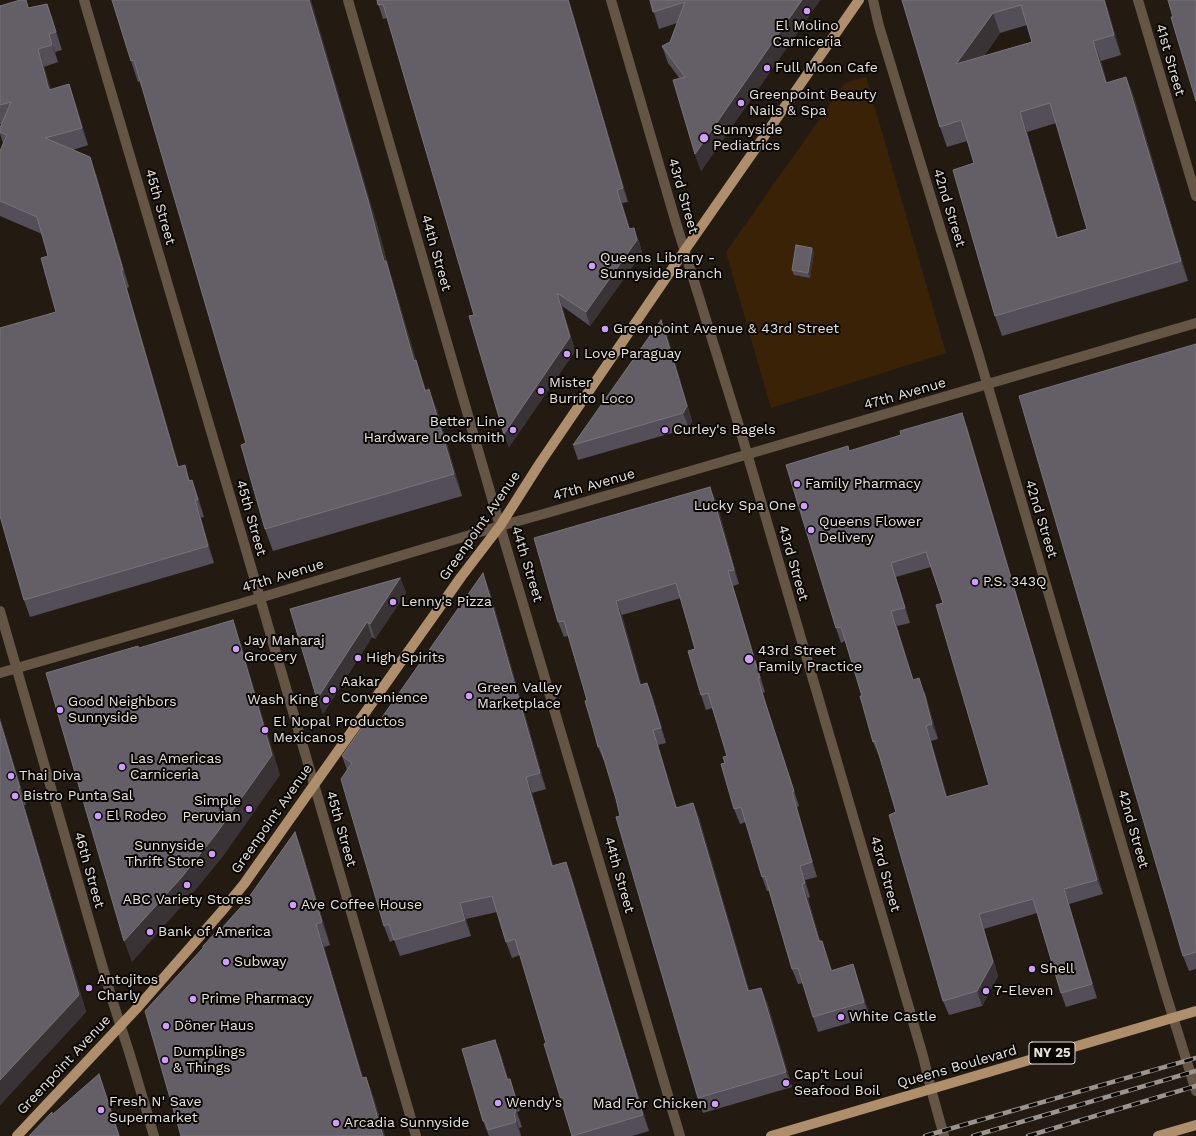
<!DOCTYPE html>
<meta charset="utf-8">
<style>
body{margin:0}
canvas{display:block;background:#231b12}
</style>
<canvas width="1196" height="1136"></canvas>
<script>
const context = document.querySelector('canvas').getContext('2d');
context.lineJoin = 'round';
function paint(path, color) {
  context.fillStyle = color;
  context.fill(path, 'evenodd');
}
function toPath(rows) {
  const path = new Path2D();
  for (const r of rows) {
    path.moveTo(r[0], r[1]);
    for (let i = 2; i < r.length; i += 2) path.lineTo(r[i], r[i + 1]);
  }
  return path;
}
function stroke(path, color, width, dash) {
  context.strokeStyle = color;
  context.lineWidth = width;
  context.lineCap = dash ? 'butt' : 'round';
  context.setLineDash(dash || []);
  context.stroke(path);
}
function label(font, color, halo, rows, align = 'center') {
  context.font = font + ' "Work Sans",sans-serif';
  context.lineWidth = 4;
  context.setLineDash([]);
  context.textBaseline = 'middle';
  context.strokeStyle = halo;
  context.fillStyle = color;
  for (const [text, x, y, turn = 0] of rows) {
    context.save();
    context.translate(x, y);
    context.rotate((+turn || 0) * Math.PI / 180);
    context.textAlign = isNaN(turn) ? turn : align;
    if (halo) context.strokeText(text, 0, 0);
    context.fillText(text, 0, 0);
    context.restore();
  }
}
paint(toPath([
 [866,77,946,353,771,408,726,252,845,83]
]), '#392205');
stroke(toPath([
 [84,0,251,567,416,1136],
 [348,0,500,526,680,1136],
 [611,0,676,223,739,426,923,1056,931,1089,944,1136],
 [873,0,879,26,979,356,1164,988,1196,1091],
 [1138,0,1196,196],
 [0,611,111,996,130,1055,154,1136],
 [0,673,239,604,500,526,547,513,1196,323]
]), '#645545', 10);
stroke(toPath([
 [17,1136,138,1007,222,911,244,884,461,577,500,526,540,463,685,250,859,0],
 [771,1136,1196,1011],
 [1158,1136,1196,1125]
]), '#ae8e6b', 10);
const rail = toPath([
 [925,1136,1196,1058],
 [973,1136,1196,1071],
 [1028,1136,1196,1086]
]);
stroke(rail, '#9a948d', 4.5);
stroke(rail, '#090604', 3, [9]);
paint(toPath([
 [26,0,29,8,47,4,53,21,62,50,55,52,58,62,44,67,51,90,69,84,75,102,88,145,73,150,96,174,129,287,127,288,179,467,190,480,192,480,198,497,204,517,201,518,214,563,30,617,24,600,0,516,0,328,56,312,48,256,42,234,0,216,0,151,3,143,0,134,0,128,2,124,0,124,0,6],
 [112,0,376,221,389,269,393,282,418,367,426,390,437,410,462,496,273,551,265,529,246,443,141,81,138,82,131,61],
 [377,0,569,0,628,202,622,203,630,229,639,241,642,253,590,326,562,306,575,351,509,447,504,434,474,315,387,18,383,19],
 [650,0,820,0,701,171,695,154,680,79,668,63,662,46,670,42,677,23,659,29],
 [902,0,1105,0,1121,55,1101,61,1107,83,1126,77,1134,97,1188,281,1002,336,995,316,974,163,967,141,947,147,940,127],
 [1027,25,1032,42,984,56,1000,33],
 [1056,123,1087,229,1058,237,1027,132],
 [812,248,814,253,810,278,794,275,792,270],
 [667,335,692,421,689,428,578,460,573,445],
 [1196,344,1196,969,1189,971,1183,956],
 [967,427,1043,684,1103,894,1069,904,1097,998,1066,1007,1061,993,1037,913,984,929,998,976,982,1006,949,1015,943,1001,896,812,879,756,873,742,862,696,845,641,841,643,836,628,850,451],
 [931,567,943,603,989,785,947,797,931,741,938,739,930,711,925,693,913,680,897,626,910,623,896,577],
 [716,501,739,584,733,586,765,692,763,693,768,710,799,806,797,807,817,877,805,880,810,897,808,898,820,941,822,941,827,955,832,970,853,964,858,979,870,1017,818,1032,813,1017,803,983,798,984,792,969,769,891,767,891,762,877,746,822,740,824,734,809,725,763,727,756,712,708,706,710,701,695,695,649,681,598,622,615,641,685,647,683,653,698,666,743,658,745,677,808,693,803,699,818,749,991,767,1002,792,1087,703,1113,698,1098,620,816,616,799,605,761,604,761,598,747,587,700,568,636,564,637,558,622],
 [400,578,406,593,375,639,372,637,323,714,290,609],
 [489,589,546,789,532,793,553,866,572,878,649,1131,632,1136,572,1136,546,1043,520,955,512,958,506,942,497,912,466,919,471,936,400,956,394,940,390,942,384,926,347,770,342,756,376,726],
 [0,718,26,805,24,805,86,1012,0,1105],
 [295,832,303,854,330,945,324,947,363,1078,366,1077,374,1099,385,1136,181,1136,203,948,247,900],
 [495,1040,501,1055,508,1079,515,1094,520,1111,517,1112,522,1127,519,1128,521,1136,489,1136,483,1121]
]), '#544e58');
paint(toPath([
 [309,0,311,0,376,221,389,269,393,282,418,367,433,412,414,361,384,261],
 [568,0,569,0,628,202,623,188],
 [802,0,820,0,701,171,695,154],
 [1104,0,1105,0,1121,55,1114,35],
 [47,4,53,21,62,50,56,32],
 [993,13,1000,33,964,84,956,64],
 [49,34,55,52,58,62,52,45],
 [1093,41,1101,61,1113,103,1106,83],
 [38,49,44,67,56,107,49,90],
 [1126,77,1134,97,1188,281,1181,261],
 [69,84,75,102,88,145,82,128],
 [1020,112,1027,132,1064,258,1057,238],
 [90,157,96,174,129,287,123,270],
 [617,190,622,203,634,243,629,229],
 [634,228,639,241,642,253,590,326,586,312],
 [812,248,814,253,810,278,808,273],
 [121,270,127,288,184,485,178,467],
 [557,293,562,306,575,351,509,447,504,434],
 [661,320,667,335,692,421,689,428,683,413],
 [429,389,437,410,462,496,454,474],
 [962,413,967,427,1043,684,1103,894,1097,880],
 [192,480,198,497,204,517,198,500],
 [710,487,716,501,739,584,734,570],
 [195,500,201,518,214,563,208,546],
 [891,563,896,577,910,623,905,608],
 [728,571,733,586,765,692,760,678],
 [483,573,489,589,546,789,540,773],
 [400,578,406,593,375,639,370,624],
 [616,601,622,615,646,700,640,685],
 [891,611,897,626,918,695,913,680],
 [233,620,240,641,280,775,224,855,188,899,132,962,124,941],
 [367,622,372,637,323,714,317,699],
 [758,678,763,693,799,806,794,791],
 [919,678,930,711,938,739,932,724],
 [647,683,653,698,666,743,661,728],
 [0,718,26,805,20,788,0,722],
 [926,726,931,741,952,812,946,797],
 [653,730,658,745,681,823,676,808],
 [526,777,532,793,558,882,552,866],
 [18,788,24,805,86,1012,0,1105,0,1080],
 [792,792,797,807,817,877,812,862],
 [693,803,699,818,754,1006,748,991],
 [295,832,303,854,330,945,322,922],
 [566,862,572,878,649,1131,643,1115],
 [800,866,805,880,810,897,805,883],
 [802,884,808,898,824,956,819,941],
 [1064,889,1069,904,1097,998,1092,984],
 [460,903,466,919,471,936,465,920],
 [979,914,984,929,998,976,982,1006,977,991],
 [316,924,324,947,370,1100,362,1078],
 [822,941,827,955,836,985,831,971],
 [853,964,858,979,870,1017,864,1002],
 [761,988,767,1002,792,1087,786,1072],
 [495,1040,501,1055,512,1094,507,1079],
 [99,1074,107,1097,120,1136,119,1136],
 [366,1077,374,1099,385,1136,383,1136],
 [510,1079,515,1094,520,1111,515,1096],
 [512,1097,522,1127,516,1112],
 [514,1113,519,1128,521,1136,516,1122]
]), '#3a3336');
const building = toPath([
 [20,0,26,0,28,8,47,4,56,32,49,34,52,45,38,49,49,90,69,84,82,128,45,138,90,157,123,270,121,270,178,467,185,465,189,481,192,480,198,500,195,500,208,546,24,600,0,516,0,328,56,312,41,258,48,256,37,217,0,201,0,151,7,135,0,132,0,128,11,102,0,105,0,6,20,0],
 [112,0,309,0,368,200,384,261,386,261,414,361,416,360,425,391,429,389,454,474,265,529,241,445,246,443,134,60,131,61,112,0],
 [377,0,568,0,623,188,617,190,629,229,634,228,637,240,586,312,557,293,570,337,504,434,469,316,474,315,383,4,378,5,377,0],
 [650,0,802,0,695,154,673,80,685,77,662,46,670,42,685,2,653,12,650,0],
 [902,0,1104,0,1114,35,1093,41,1106,83,1126,77,1181,261,995,316,953,170,974,163,961,120,940,127,902,0],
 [1021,5,1032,42,956,64,993,13,1021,5],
 [1050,103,1087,229,1057,238,1020,112,1050,103],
 [1168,0,1196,0,1196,101,1171,17,1173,17,1168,0],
 [796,245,812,248,808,273,792,270,796,245],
 [661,320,687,406,683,413,573,445,661,320],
 [1196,344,1196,952,1183,956,1019,396,1196,344],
 [962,413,1038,669,1097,880,1064,889,1092,984,1061,993,1033,899,979,914,993,962,977,991,943,1001,889,815,896,812,875,741,873,742,860,696,862,696,841,627,836,628,786,465,848,446,849,451,901,435,900,431,962,413],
 [926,552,943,603,936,605,989,785,946,797,926,726,932,724,925,697,919,678,913,680,891,611,905,608,891,563,926,552],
 [710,487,734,570,728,571,760,678,758,678,763,696,794,791,792,792,812,862,800,866,805,883,802,884,819,941,822,941,831,971,853,964,864,1002,813,1017,798,968,792,969,765,876,762,877,741,807,734,809,721,764,725,763,723,757,727,756,708,693,701,695,688,651,695,649,676,583,616,601,640,685,647,683,661,728,653,730,676,808,693,803,748,991,761,988,786,1072,698,1098,616,817,620,816,616,799,600,746,598,747,593,728,585,701,587,700,564,621,558,622,534,538,710,487],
 [483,573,540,773,526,777,552,866,566,862,643,1115,572,1136,544,1044,546,1043,515,939,506,942,492,896,460,903,465,920,394,940,389,924,384,926,341,779,352,763,342,756,367,720,376,726,483,573],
 [400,578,370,624,367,622,317,699,290,609,400,578],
 [233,620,272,755,216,834,181,878,124,941,46,673,138,646,139,648,233,620],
 [0,722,20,788,18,788,79,995,0,1080,0,722],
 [295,832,322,922,316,924,362,1078,366,1077,383,1136,181,1136,145,1011,203,948,203,946,217,931,218,933,247,900,295,832],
 [495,1040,507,1079,510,1079,515,1096,512,1097,516,1112,514,1113,516,1122,488,1130,485,1121,483,1121,462,1049,495,1040],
 [99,1074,119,1136,29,1136,52,1112,52,1115,99,1074]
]);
paint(building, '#645e66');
stroke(building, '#787379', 1);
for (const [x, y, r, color] of [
 [807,11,4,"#d09dff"],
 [767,68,4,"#d09dff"],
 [741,103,4,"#d09dff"],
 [704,138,5,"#d09dff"],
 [592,266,4,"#d09dff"],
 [605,329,4,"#d09dff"],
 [567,354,4,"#d09dff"],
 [541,391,4,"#d09dff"],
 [513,430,4,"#d09dff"],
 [665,430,4,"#d09dff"],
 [797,484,4,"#d09dff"],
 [804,506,4,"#d09dff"],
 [811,530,4,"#d09dff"],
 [975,582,4,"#d09dff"],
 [393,602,4,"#d09dff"],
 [236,649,4,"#d09dff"],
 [358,658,4,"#d09dff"],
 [749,659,5,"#d09dff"],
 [333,690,4,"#d09dff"],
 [469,696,4,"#d09dff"],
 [326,700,4,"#d09dff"],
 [60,710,4,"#d09dff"],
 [265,730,4,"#d09dff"],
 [122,767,4,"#d09dff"],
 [11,776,4,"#d09dff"],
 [15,796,4,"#d09dff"],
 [249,809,4,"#d09dff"],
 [98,816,4,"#d09dff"],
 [212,854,4,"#d09dff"],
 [187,885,4,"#d09dff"],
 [293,905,4,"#d09dff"],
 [150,932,4,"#d09dff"],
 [226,962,4,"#d09dff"],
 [1032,969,4,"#d09dff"],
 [89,988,4,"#d09dff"],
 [986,991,4,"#d09dff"],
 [193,999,4,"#d09dff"],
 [841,1017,4,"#d09dff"],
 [166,1026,4,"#d09dff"],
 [165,1060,4,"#d09dff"],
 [786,1083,4,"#d09dff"],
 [498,1103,4,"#d09dff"],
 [715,1104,4,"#d09dff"],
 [101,1110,4,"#d09dff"],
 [336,1123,4,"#d09dff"]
]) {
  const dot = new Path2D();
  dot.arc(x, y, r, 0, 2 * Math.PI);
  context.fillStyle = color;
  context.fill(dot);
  stroke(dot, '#090604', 1.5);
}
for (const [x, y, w] of [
 [1052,1053,46]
]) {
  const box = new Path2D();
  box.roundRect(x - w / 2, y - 11, w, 22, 3);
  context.fillStyle = '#090604';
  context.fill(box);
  stroke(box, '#e7e2dc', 1);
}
label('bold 13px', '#e7e2dc', null, [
 ["NY 25",1052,1053]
]);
label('14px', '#e7e2dc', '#090604', [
 ["El Molino",807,26,"center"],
 ["Carniceria",807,42,"center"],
 ["Full Moon Cafe",775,68],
 ["Greenpoint Beauty",749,95],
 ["Nails & Spa",749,111],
 ["Sunnyside",713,130],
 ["Pediatrics",713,146],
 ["Queens Library -",600,258],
 ["Sunnyside Branch",600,274],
 ["Greenpoint Avenue & 43rd Street",613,329],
 ["I Love Paraguay",575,354],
 ["Mister",549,383],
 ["Burrito Loco",549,399],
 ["Better Line",505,422,"right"],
 ["Hardware Locksmith",505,438,"right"],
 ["Curley's Bagels",673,430],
 ["Family Pharmacy",805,484],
 ["Lucky Spa One",796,506,"right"],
 ["Queens Flower",819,522],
 ["Delivery",819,538],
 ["P.S. 343Q",983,582],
 ["Lenny's Pizza",401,602],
 ["Jay Maharaj",244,641],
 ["Grocery",244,657],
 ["43rd Street",758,651],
 ["Family Practice",758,667],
 ["High Spirits",366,658],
 ["Aakar",341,682],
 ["Convenience",341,698],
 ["Green Valley",477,688],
 ["Marketplace",477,704],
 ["Wash King",318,700,"right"],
 ["Good Neighbors",68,702],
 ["Sunnyside",68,718],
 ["El Nopal Productos",273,722],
 ["Mexicanos",273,738],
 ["Las Americas",130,759],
 ["Carniceria",130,775],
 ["Thai Diva",19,776],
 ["Bistro Punta Sal",23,796],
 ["Simple",241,801,"right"],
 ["Peruvian",241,817,"right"],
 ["El Rodeo",106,816],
 ["Sunnyside",204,846,"right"],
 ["Thrift Store",204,862,"right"],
 ["ABC Variety Stores",187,900,"center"],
 ["Ave Coffee House",301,905],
 ["Bank of America",158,932],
 ["Subway",234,962],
 ["Shell",1040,969],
 ["Antojitos",97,980],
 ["Charly",97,996],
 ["7-Eleven",994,991],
 ["Prime Pharmacy",201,999],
 ["White Castle",849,1017],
 ["Döner Haus",174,1026],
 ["Dumplings",173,1052],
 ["& Things",173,1068],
 ["Cap't Loui",794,1075],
 ["Seafood Boil",794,1091],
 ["Fresh N' Save",109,1102],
 ["Supermarket",109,1118],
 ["Wendy's",506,1103],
 ["Mad For Chicken",707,1104,"right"],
 ["Arcadia Sunnyside",344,1123]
], 'left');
label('14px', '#e7e2dc', '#090604', [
 ["41st Street",1170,60,74],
 ["43rd Street",683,196,74],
 ["45th Street",160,207,74],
 ["42nd Street",949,208,73],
 ["44th Street",436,253,74],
 ["47th Avenue",905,394,-16],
 ["47th Avenue",594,485,-16],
 ["45th Street",251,518,74],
 ["42nd Street",1041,519,73],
 ["Greenpoint Avenue",480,526,-55],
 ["43rd Street",793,563,74],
 ["44th Street",527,564,73],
 ["47th Avenue",283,576,-17],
 ["Greenpoint Avenue",272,819,-55],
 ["45th Street",341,829,74],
 ["42nd Street",1133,829,74],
 ["46th Street",89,870,74],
 ["43rd Street",885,874,74],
 ["44th Street",619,875,74],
 ["Greenpoint Avenue",64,1065,-47],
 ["Queens Boulevard",957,1067,-16]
]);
</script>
